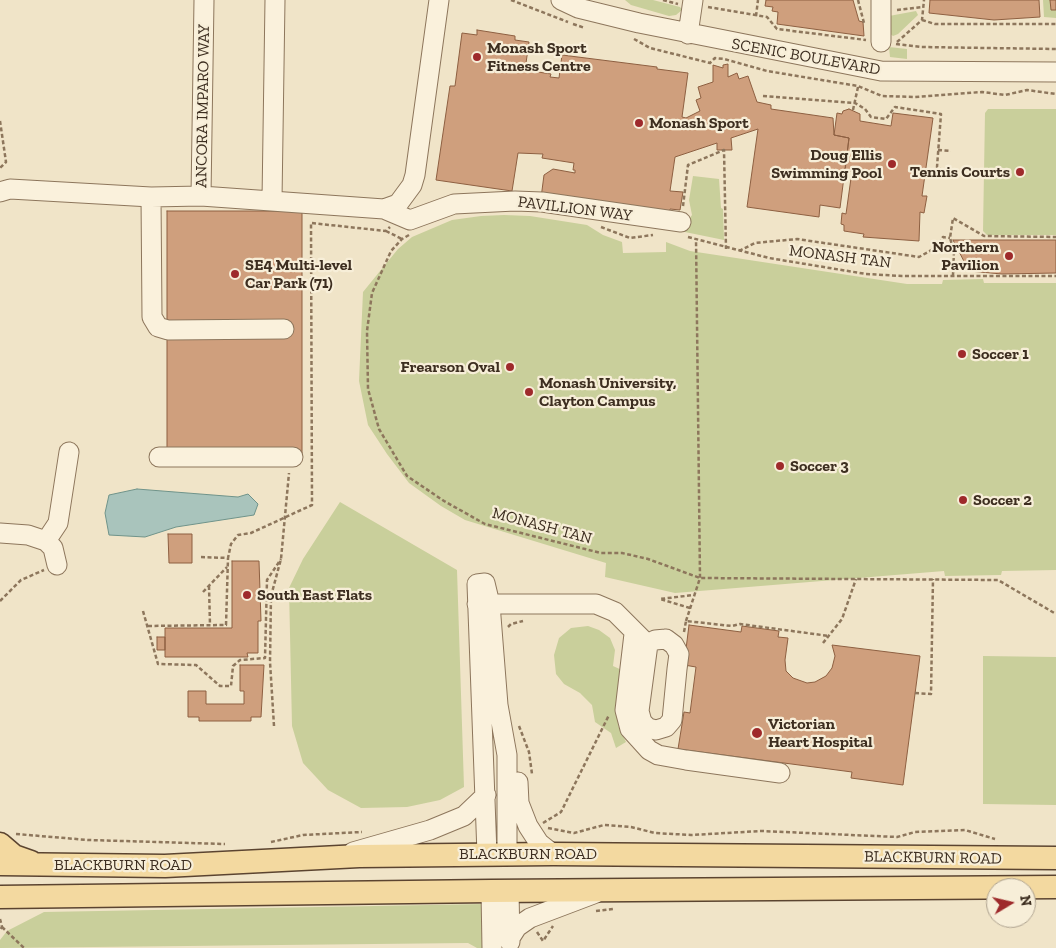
<!DOCTYPE html>
<style>
body{margin:0}
#map{position:relative;width:1056px;height:948px;overflow:hidden;background:#f0e4c8;font-family:"Zilla Slab",serif}
canvas{display:block}
.north{position:absolute;left:986px;top:878px;width:50px;height:50px;box-sizing:border-box;background:#f7eed8;border:1px solid #ada18e;border-radius:50%;rotate:81deg;font-size:14px;font-weight:700;line-height:20px;text-align:center;color:#3d2e20}
.north::after{content:'';display:block;margin:auto;width:18px;height:22px;background:#9e2a2b;clip-path:polygon(50% 0,100% 100%,50% 72%,0 100%)}
</style>
<div id="map">
<canvas width="1056" height="948"></canvas>
<div class="north">N</div>
</div>
<script>
const context = document.querySelector('canvas').getContext('2d');
context.lineJoin = 'round';
function paint(path, color) {
  context.fillStyle = color;
  context.fill(path, 'evenodd');
}
function toPath(rows) {
  const path = new Path2D();
  for (const r of rows) {
    path.moveTo(r[0], r[1]);
    for (let i = 2; i < r.length; i += 2) path.lineTo(r[i], r[i + 1]);
  }
  return path;
}
function stroke(path, color, width, dash) {
  context.strokeStyle = color;
  context.lineWidth = width;
  context.lineCap = dash ? 'butt' : 'round';
  context.setLineDash(dash || []);
  context.stroke(path);
}
function label(font, color, halo, rows, align = 'center') {
  context.font = font + ' "Zilla Slab",serif';
  context.lineWidth = 4.5;
  context.setLineDash([]);
  context.textBaseline = 'middle';
  context.strokeStyle = halo;
  context.fillStyle = color;
  for (const [text, x, y, turn = 0] of rows) {
    context.save();
    context.translate(x, y);
    context.rotate((+turn || 0) * Math.PI / 180);
    context.textAlign = isNaN(turn) ? turn : align;
    if (halo) context.strokeText(text, 0, 0);
    context.fillText(text, 0, 0);
    context.restore();
  }
}
paint(toPath([
 [625,0,653,0,680,7,682,10,676,15,669,16,631,5],
 [1043,0,1050,0,1051,10,1056,10,1056,18,1044,17],
 [916,11,918,15,898,34,893,36,889,33,889,16],
 [889,47,907,49,907,59,890,57],
 [988,109,1056,109,1056,235,987,235,983,231,985,113],
 [693,176,719,179,721,208,723,209,724,240,680,231,692,215,689,200],
 [504,215,530,216,587,225,603,235,622,242,623,253,666,252,666,242,690,251,907,284,942,284,943,280,983,279,984,283,1056,283,1056,570,1002,571,1001,575,945,576,944,571,675,593,605,577,606,563,465,520,441,506,409,483,387,454,368,425,359,381,363,292,398,249,412,237,452,220,481,216],
 [340,502,457,570,464,787,440,800,407,807,361,808,328,790,303,763,292,726,289,588,303,559],
 [588,626,599,630,610,638,615,650,613,666,624,671,617,707,618,725,626,742,616,748,611,733,595,722,592,705,580,693,564,684,556,674,554,655,559,638,571,628],
 [983,656,1056,657,1056,805,983,804],
 [485,904,486,948,477,948,468,943,0,948,0,940,7,931,44,912]
]), '#c9cf9b');
const water = toPath([
 [137,489,238,497,248,494,258,504,254,515,176,527,145,537,109,535,105,513,109,495,137,489]
]);
paint(water, '#a9c4bc');
stroke(water, '#6f938a', 1);
const building = toPath([
 [766,0,853,0,859,21,863,22,864,36,777,24,778,12,772,11,773,7,765,6,766,0],
 [930,0,1039,0,1040,17,994,20,929,13,930,0],
 [1050,0,1056,0,1056,10,1051,10,1050,0],
 [477,30,515,36,515,40,529,42,525,70,551,74,550,77,559,78,562,55,657,67,657,69,688,73,682,117,686,118,700,111,696,100,701,98,698,87,713,82,713,65,723,68,723,65,728,64,728,77,737,73,739,79,748,76,757,102,771,105,771,109,833,118,834,135,849,138,840,208,820,205,819,217,747,207,758,129,731,138,732,150,717,150,717,143,675,157,670,191,683,192,680,210,670,209,669,216,541,198,544,175,553,169,575,173,575,170,573,170,574,163,542,158,543,154,518,153,512,191,436,180,450,86,455,86,462,33,477,35,477,30],
 [849,109,860,114,860,121,891,126,893,113,933,118,922,196,927,196,924,213,920,212,919,241,863,237,864,234,844,231,844,225,841,224,842,213,846,214,852,171,845,171,849,138,834,135,837,113,842,114,843,111,849,109],
 [167,211,302,211,302,453,167,454,167,211],
 [953,240,1056,240,1056,273,1002,274,969,271,953,240],
 [168,534,192,534,192,563,169,563,168,534],
 [232,561,259,561,261,621,258,621,258,653,247,653,248,657,165,657,165,628,232,628,232,561],
 [689,625,741,632,742,626,779,631,778,637,788,638,785,660,786,671,793,678,807,683,815,682,826,676,832,668,835,656,832,645,920,656,903,785,851,778,852,772,678,749,684,712,690,713,696,667,684,665,689,625],
 [157,637,165,637,165,650,157,650,157,637],
 [240,665,264,665,261,717,251,717,251,721,199,721,199,717,188,717,188,691,206,691,206,704,244,704,244,691,240,691,240,665]
]);
paint(building, '#cf9f7d');
stroke(building, '#8d5f41', 1);
const minor = toPath([
 [561,0,578,8,639,23,881,71,1056,72],
 [688,34,693,0],
 [881,42,881,0],
 [0,192,10,189,151,197,201,196,384,209,398,204,412,185,415,175,439,0],
 [201,196,204,0],
 [151,197,152,317,158,327,168,330,284,329],
 [272,200,275,0],
 [384,209,410,220,454,204,515,201,542,202,681,222],
 [159,457,293,457],
 [0,533,28,535,46,541],
 [57,565,53,548,46,541,58,523,69,452],
 [477,604,596,604,615,612,643,640],
 [634,634,625,710,630,729,649,750,658,755,686,760,780,773],
 [666,639,674,645,679,654,677,669,672,720,666,727,656,730,648,728,642,722,639,711,648,644,655,640,666,639],
 [518,782,519,803,528,826,539,843,553,854],
 [353,852,430,830,464,816,486,795],
 [487,854,477,584,485,583,490,604,498,705,507,755,507,854],
 [491,891,492,948],
 [509,891,510,942],
 [510,938,517,927,530,918,596,893]
]);
const major = toPath([
 [0,844,14,856,31,862],
 [0,864,165,866,359,856,553,854,1056,858],
 [0,897,491,891,1056,887]
]);
stroke(minor, '#8d765c', 21);
stroke(major, '#5b4430', 25);
stroke(toPath([
 [511,0,568,22],
 [663,0,678,4],
 [858,0,864,23],
 [708,7,767,17,777,29,866,40],
 [897,10,923,7],
 [756,16,758,0],
 [922,20,935,24,1056,24],
 [573,24,585,28],
 [634,39,650,48,710,63,715,58,724,59,767,71,858,86,882,96,915,97,982,92,1005,95,1027,90,1056,94],
 [897,42,922,20,924,0],
 [896,44,921,47,1056,49],
 [763,96,855,103,865,109,871,117,886,119,895,107,941,114,937,167,948,174],
 [853,110,858,87],
 [0,121,6,162,0,168],
 [938,150,951,151],
 [683,206,688,165,724,150,726,249],
 [601,227,630,238,653,235],
 [386,231,402,239],
 [409,235,402,239,391,251,372,293,367,331,368,389,379,429,407,476,444,501,485,524,601,553,622,553,648,559,700,578,998,580,1056,614],
 [688,237,769,258,866,274,902,276,1056,276],
 [739,251,755,243,797,239,919,257,937,247,943,237,950,238],
 [953,275,954,251,950,238,953,218,984,236,1056,237],
 [201,557,228,558,231,544,238,535,251,533,312,505,311,223,386,231,390,227],
 [209,586,210,625],
 [203,592,227,567],
 [0,601,21,580,44,570],
 [690,608,660,599,694,595],
 [143,611,158,664,196,665,220,686,231,686,233,666,240,660,265,658,267,580,281,559],
 [686,621,700,578,696,238],
 [148,626,226,625,228,558],
 [508,627,511,624,523,621],
 [684,632,686,621,732,626,740,624,829,636],
 [823,643,842,619,856,579],
 [915,693,931,694,933,579],
 [274,726,270,662,271,596,281,559,289,473],
 [519,726,529,752,532,774],
 [543,823,561,812,609,715],
 [548,828,574,833,604,825,631,827,655,833,691,835,762,831,897,837,915,832,965,830,995,839],
 [16,834,88,840,225,844],
 [271,842,303,835,362,832],
 [596,911,613,909],
 [0,919,2,927,0,930],
 [2,927,24,948],
 [537,932,543,941,553,926]
]), '#8d765c', 2.5, [4, 2.5]);
stroke(minor, '#faf1dc', 19);
stroke(major, '#f3d9a0', 22);
for (const [x, y, r, color] of [
 [477,57,5,"#9e2a2b"],
 [639,123,5,"#9e2a2b"],
 [892,164,5,"#9e2a2b"],
 [1020,172,5,"#9e2a2b"],
 [1009,256,5,"#9e2a2b"],
 [235,274,5,"#9e2a2b"],
 [962,354,5,"#9e2a2b"],
 [510,367,5,"#9e2a2b"],
 [529,392,5,"#9e2a2b"],
 [780,466,5,"#9e2a2b"],
 [963,500,5,"#9e2a2b"],
 [247,595,5,"#9e2a2b"],
 [757,733,6,"#9e2a2b"]
]) {
  const dot = new Path2D();
  dot.arc(x, y, r, 0, 2 * Math.PI);
  context.fillStyle = color;
  context.fill(dot);
  stroke(dot, '#f7eed8', 2);
}
label('bold 16px', '#3d2e20', '#f7eed8', [
 ["Monash Sport",487,48],
 ["Fitness Centre",487,66],
 ["Monash Sport",649,123],
 ["Doug Ellis",882,155,"right"],
 ["Swimming Pool",882,173,"right"],
 ["Tennis Courts",1010,172,"right"],
 ["Northern",999,247,"right"],
 ["Pavilion",999,265,"right"],
 ["SE4 Multi-level",245,265],
 ["Car Park (71)",245,283],
 ["Soccer 1",972,354],
 ["Frearson Oval",500,367,"right"],
 ["Monash University,",539,383],
 ["Clayton Campus",539,401],
 ["Soccer 3",790,466],
 ["Soccer 2",973,500],
 ["South East Flats",257,595],
 ["Victorian",768,724],
 ["Heart Hospital",768,742]
], 'left');
label('16px', '#3d2e20', '#f7eed8', [
 ["SCENIC BOULEVARD",806,57,10],
 ["ANCORA IMPARO WAY",203,106,-89],
 ["PAVILLION WAY",575,209,7],
 ["MONASH TAN",840,257,7],
 ["MONASH TAN",542,526,15],
 ["BLACKBURN ROAD",528,854],
 ["BLACKBURN ROAD",933,858,1],
 ["BLACKBURN ROAD",123,865]
]);
</script>
